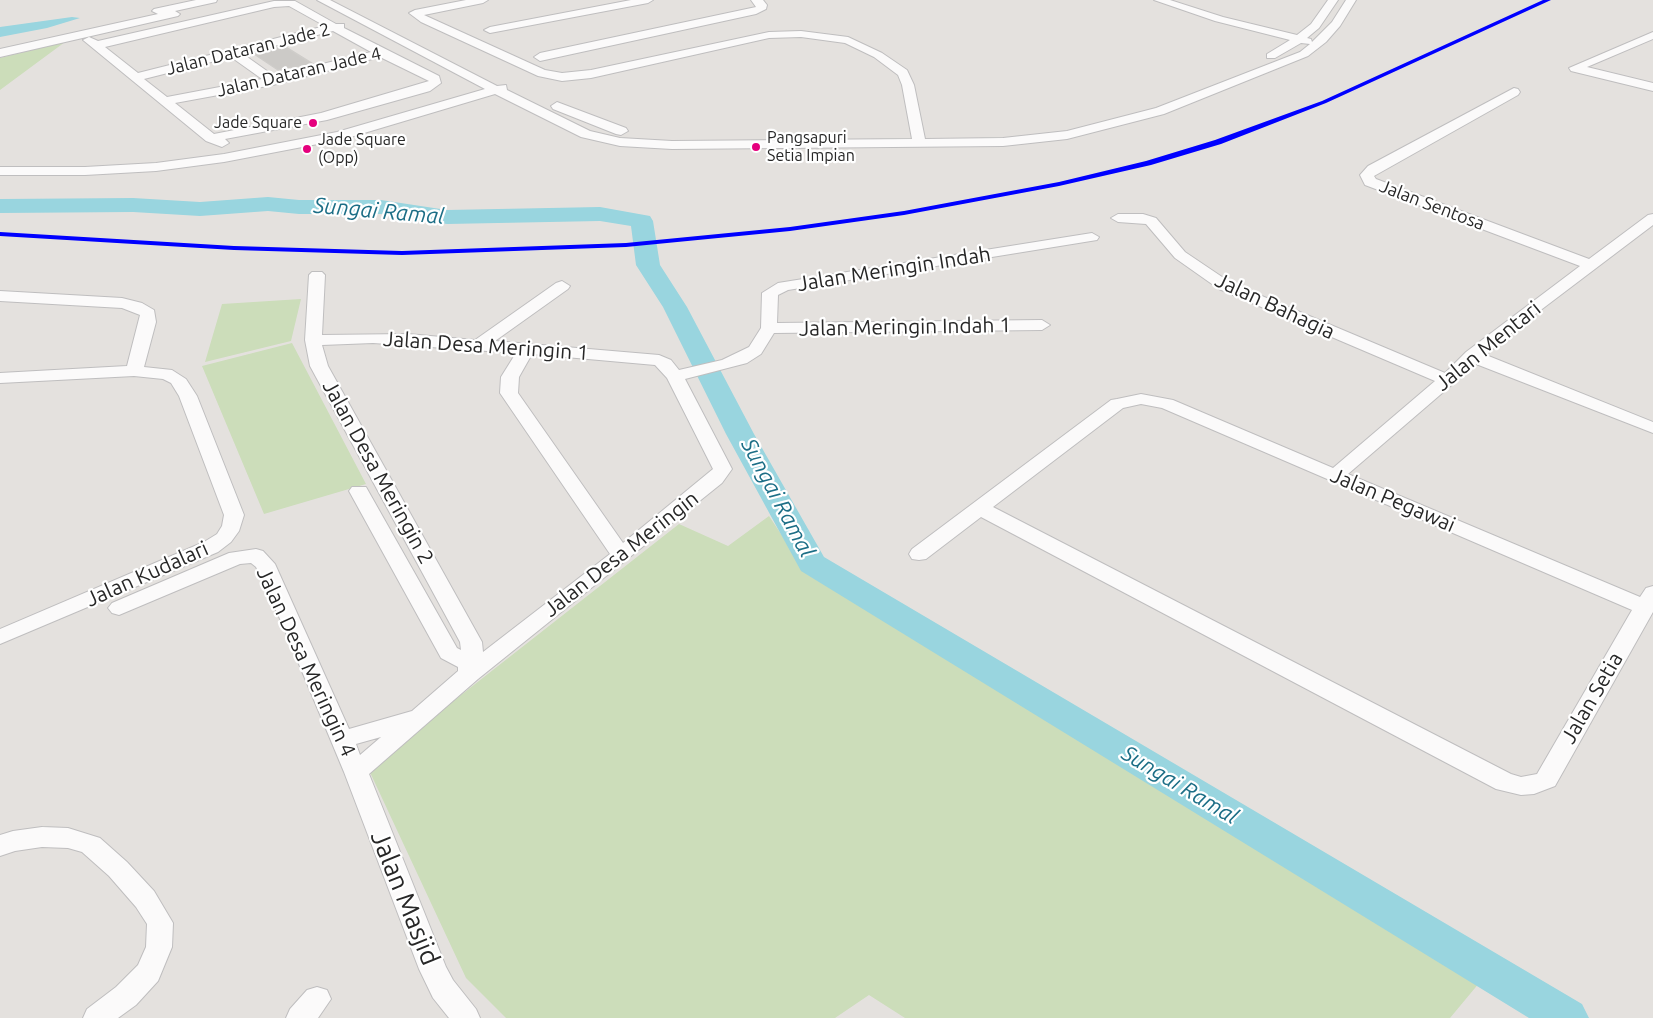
<!DOCTYPE html>
<style>
body{margin:0}
canvas{display:block;background:#e4e1de}
</style>
<canvas width="1653" height="1018"></canvas>
<script>
const context = document.querySelector('canvas').getContext('2d');
context.lineJoin = 'round';
function paint(path, color) {
  context.fillStyle = color;
  context.fill(path, 'evenodd');
}
function toPath(rows) {
  const path = new Path2D();
  for (const r of rows) {
    path.moveTo(r[0], r[1]);
    for (let i = 2; i < r.length; i += 2) path.lineTo(r[i], r[i + 1]);
  }
  return path;
}
function stroke(path, color, width, dash) {
  context.strokeStyle = color;
  context.lineWidth = width;
  context.lineCap = dash ? 'butt' : 'round';
  context.setLineDash(dash || []);
  context.stroke(path);
}
function label(font, color, halo, rows, align = 'center') {
  context.font = font + ' Ubuntu,sans-serif';
  context.lineWidth = 4.5;
  context.setLineDash([]);
  context.textBaseline = 'middle';
  context.strokeStyle = halo;
  context.fillStyle = color;
  for (const [text, x, y, turn = 0] of rows) {
    context.save();
    context.translate(x, y);
    context.rotate((+turn || 0) * Math.PI / 180);
    context.textAlign = isNaN(turn) ? turn : align;
    if (halo) context.strokeText(text, 0, 0);
    context.fillText(text, 0, 0);
    context.restore();
  }
}
paint(toPath([
 [65,42,0,90,0,58],
 [301,299,291,341,205,362,222,304],
 [292,343,366,484,264,514,202,366],
 [769,516,807,573,1480,982,1450,1018,905,1018,869,995,835,1018,506,1018,466,978,368,768,679,524,728,546]
]), '#ccddba');
paint(toPath([
 [72,17,80,18,47,28,0,37,0,27]
]), '#99d5df');
paint(toPath([
 [268,197,299,200,381,200,447,210,600,207,650,216,653,221,660,265,687,307,754,434,824,557,1582,1004,1589,1018,1529,1018,801,571,726,434,663,307,636,265,631,226,600,221,447,224,381,214,299,214,268,211,200,216,133,212,0,213,0,199,133,198,200,202,268,197]
]), '#99d5df');
const building = toPath([
 [284,46,313,64,278,70,254,54,284,46]
]);
paint(building, '#cccac7');
stroke(building, '#cfcdca', 1.5);
const minor = toPath([
 [196,0,217,0,216,2,175,11,180,14,178,16,0,57,0,49,158,14,152,11,154,9,196,0],
 [317,0,330,0,497,86,506,85,507,90,590,131,620,138,672,141,912,139,902,85,898,75,874,57,845,43,801,37,769,38,591,78,562,81,538,76,421,22,409,13,415,10,466,0,488,0,483,3,424,15,545,70,562,73,591,70,769,32,801,31,848,37,882,53,907,70,914,85,925,139,1003,138,1067,131,1156,108,1300,52,1310,44,1301,43,1275,58,1267,58,1267,54,1290,40,1215,21,1154,0,1170,0,1223,17,1297,35,1311,24,1328,0,1338,0,1319,28,1307,38,1311,39,1312,42,1332,22,1346,0,1356,0,1340,26,1326,42,1308,56,1164,114,1067,139,1003,146,672,149,620,146,581,137,495,94,344,139,224,162,156,171,85,175,0,175,0,167,85,167,156,163,224,154,337,132,485,89,317,0],
 [631,0,653,0,648,3,490,33,484,30,490,27,631,0],
 [751,0,763,0,767,5,766,9,756,14,540,61,534,57,540,53,756,7,751,0],
 [274,1,295,1,336,24,344,24,344,28,439,76,441,83,430,91,327,120,225,139,229,143,222,147,206,141,83,40,89,37,98,41,274,1],
 [289,6,325,26,138,73,105,47,274,7,289,6],
 [333,31,371,52,274,76,243,54,333,31],
 [231,57,262,79,167,97,144,79,231,57],
 [380,57,429,81,321,113,214,134,175,103,273,85,380,57],
 [1653,32,1653,39,1587,67,1653,83,1653,91,1571,71,1569,68,1653,32],
 [1514,88,1518,89,1520,92,1518,95,1374,176,1376,179,1589,259,1648,215,1653,214,1653,225,1517,328,1486,355,1653,422,1653,433,1476,364,1348,474,1640,597,1646,588,1653,586,1653,612,1555,786,1534,794,1521,795,1496,789,981,517,926,559,919,560,912,559,909,554,912,549,1111,400,1117,399,1141,394,1173,400,1333,468,1435,381,1219,289,1175,258,1146,224,1118,222,1111,218,1118,214,1143,214,1156,218,1185,252,1231,283,1445,373,1466,352,1580,266,1365,185,1360,175,1368,166,1514,88],
 [1141,404,1162,408,1632,610,1537,774,1521,777,1511,774,993,507,1123,408,1141,404],
 [557,102,626,128,628,131,621,135,616,134,553,109,551,106,557,102],
 [1092,233,1099,237,1097,240,788,290,778,295,777,323,1042,320,1050,325,1042,330,774,333,761,354,747,363,685,379,732,469,722,483,478,679,369,774,446,967,453,980,476,1009,480,1018,449,1018,433,998,419,969,344,772,281,621,256,567,251,563,240,564,119,615,112,613,108,608,112,603,229,553,256,549,263,551,275,564,349,729,412,711,458,671,458,667,441,658,349,491,352,487,366,487,457,648,461,650,460,642,310,366,305,340,309,275,312,272,322,272,325,275,322,335,408,334,475,340,556,283,562,281,570,286,568,289,495,341,659,355,671,360,679,370,722,360,749,347,761,328,762,293,778,283,1092,233],
 [373,343,516,353,501,377,500,393,610,554,483,652,482,642,328,366,322,345,373,343],
 [532,354,655,365,667,378,713,469,623,543,518,393,519,377,532,354],
 [381,737,360,755,356,744,381,737],
 [0,291,122,298,142,303,154,310,156,322,144,367,172,370,186,379,197,396,244,515,239,531,231,542,218,552,0,644,0,629,204,542,217,534,222,526,224,515,179,396,171,383,163,379,134,376,0,383,0,373,127,366,140,315,122,308,0,301,0,291],
 [42,827,68,828,100,838,127,862,154,891,173,923,172,947,158,981,136,1005,118,1018,83,1018,87,1009,116,987,138,965,146,947,147,924,136,907,109,876,82,852,68,848,42,847,15,851,0,856,0,835,13,831,42,827],
 [317,987,327,990,331,999,318,1018,286,1018,290,1009,307,990,317,987]
]);
stroke(minor, '#bfbebf', 2);
paint(minor, '#fbfafa');
paint(toPath([
 [1543,0,1551,0,1326,103,1221,144,1151,165,1059,186,904,215,790,231,626,247,402,255,234,250,0,236,0,232,234,246,402,251,626,243,790,227,904,211,1059,182,1146,161,1215,140,1322,101,1543,0]
]), '#00f');
for (const [x, y, r, color] of [
 [313,123,5,"#e5007d"],
 [756,147,5,"#e5007d"],
 [307,149,5,"#e5007d"]
]) {
  const dot = new Path2D();
  dot.arc(x, y, r, 0, 2 * Math.PI);
  context.fillStyle = color;
  context.fill(dot);
  stroke(dot, '#fff', 2);
}
label('16px', '#272727', '#fff', [
 ["Jade Square",302,123,"right"],
 ["Pangsapuri",767,138],
 ["Setia Impian",767,156],
 ["Jade Square",318,140],
 ["(Opp)",318,158]
], 'left');
label('18px', '#272727', '#fff', [
 ["Jalan Dataran Jade 2",248,49,-14],
 ["Jalan Dataran Jade 4",299,72,-13],
 ["Jalan Sentosa",1432,205,21]
]);
label('21px', '#272727', '#fff', [
 ["Jalan Meringin Indah",894,269,-9],
 ["Jalan Bahagia",1275,306,25],
 ["Jalan Meringin Indah 1",905,327,-1],
 ["Jalan Desa Meringin 1",486,346,4],
 ["Jalan Mentari",1488,346,-39],
 ["Jalan Desa Meringin 2",378,472,61],
 ["Jalan Pegawai",1393,500,23],
 ["Jalan Desa Meringin",621,554,-38],
 ["Jalan Kudalari",147,574,-24],
 ["Jalan Desa Meringin 4",306,662,65],
 ["Jalan Setia",1592,698,-60]
]);
label('italic 22px', '#1c6e86', '#fff', [
 ["Sungai Ramal",379,211,5],
 ["Sungai Ramal",778,498,62],
 ["Sungai Ramal",1180,785,31]
]);
label('26px', '#272727', '#fff', [
 ["Jalan Masjid",405,898,68]
]);
</script>
